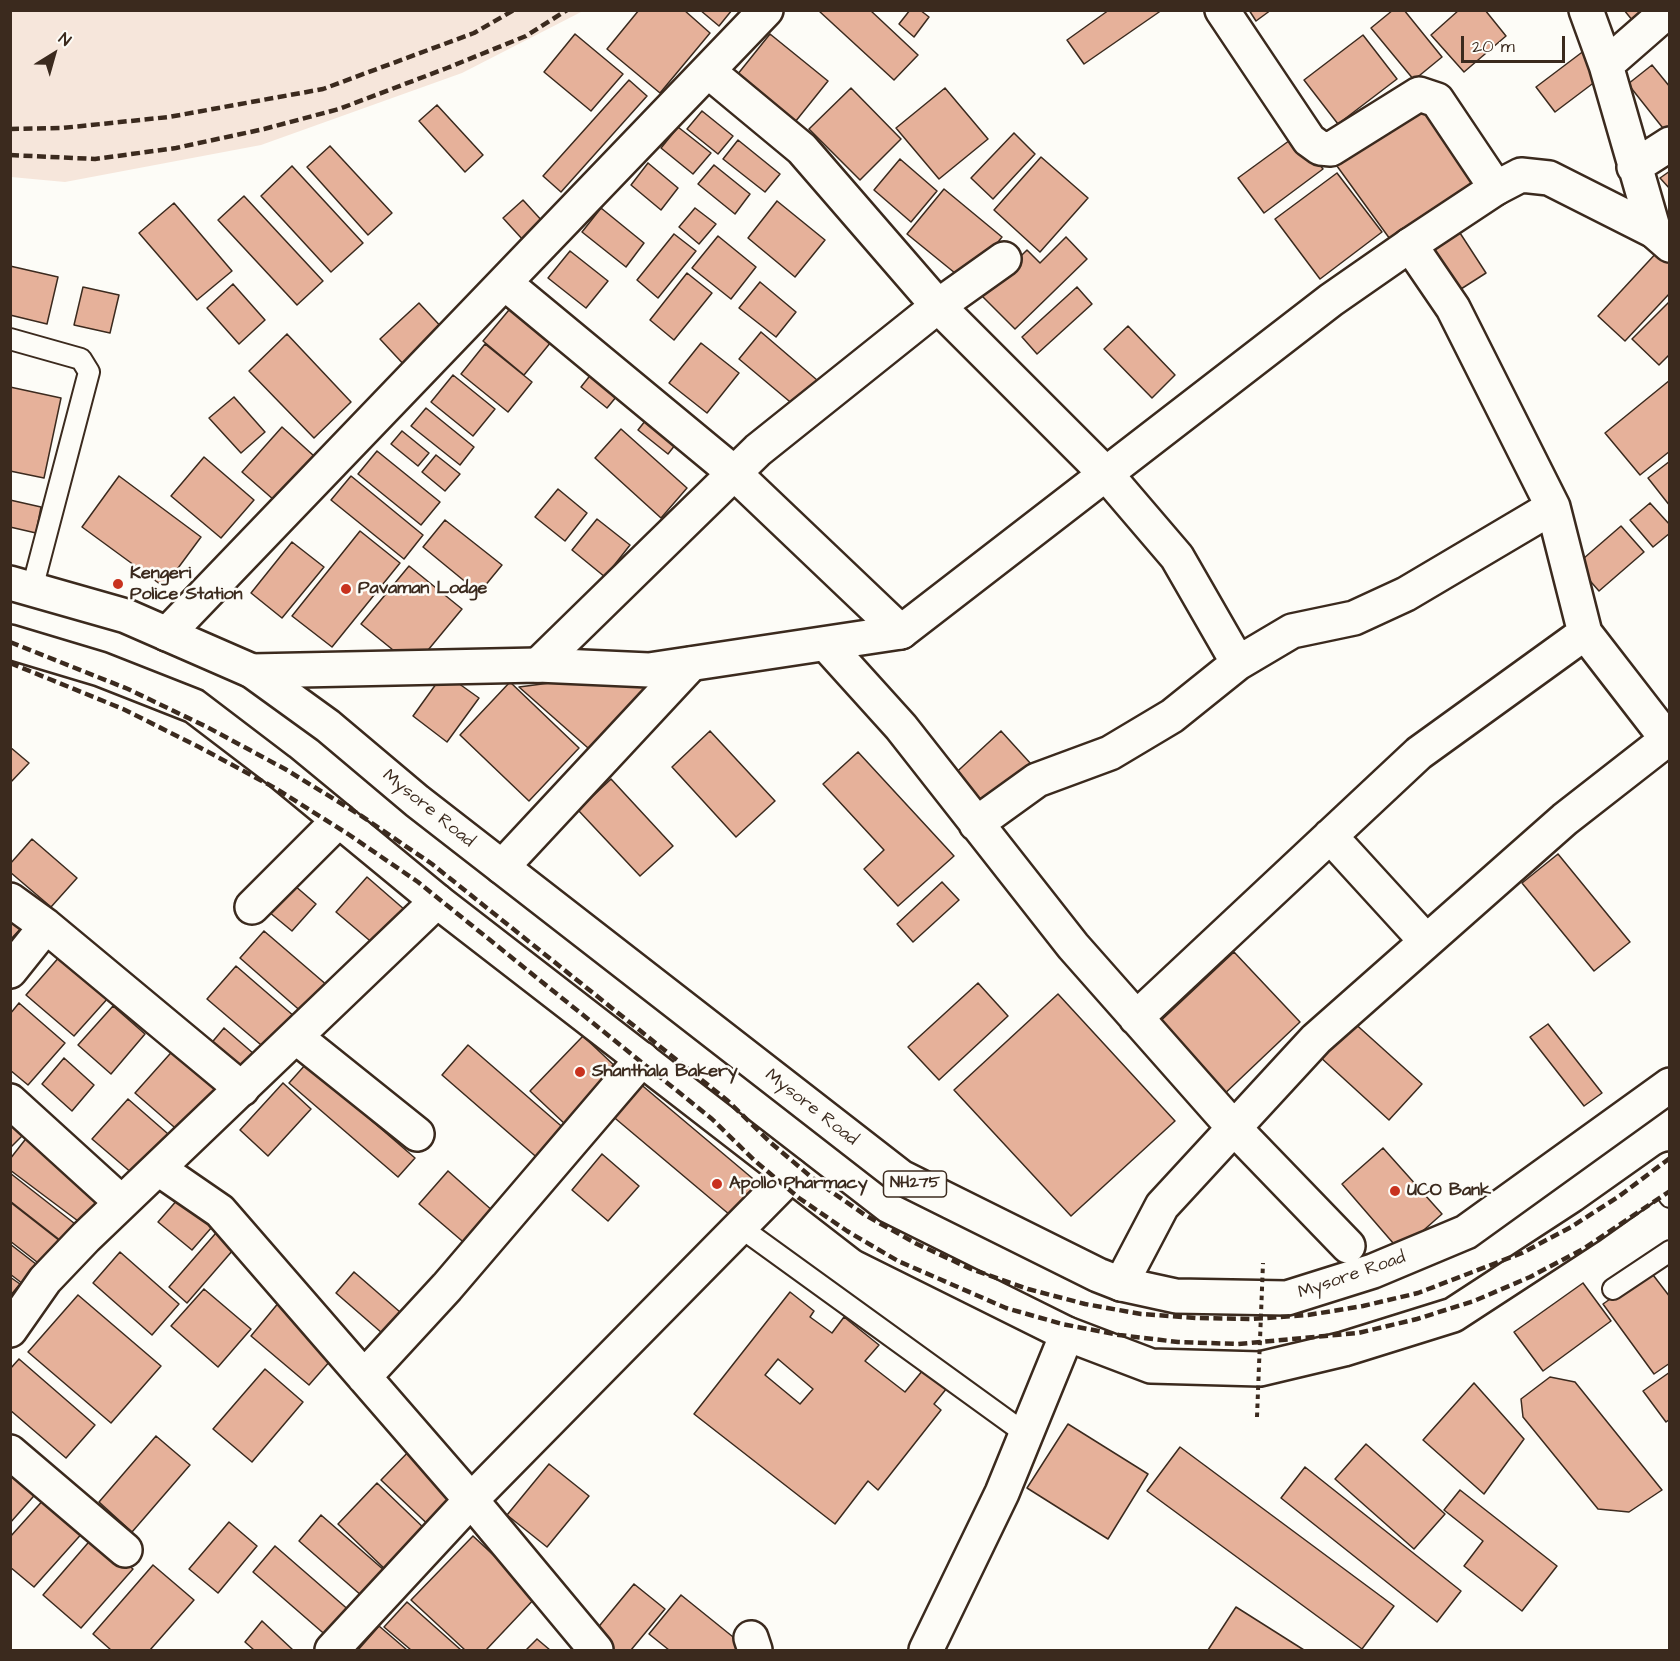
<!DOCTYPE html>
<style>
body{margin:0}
#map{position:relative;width:1680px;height:1661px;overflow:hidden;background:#fdfcf7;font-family:"Architects Daughter",sans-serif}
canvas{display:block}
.frame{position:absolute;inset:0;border:12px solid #3b2a1e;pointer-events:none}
.north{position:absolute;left:24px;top:24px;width:60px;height:60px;-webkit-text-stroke:4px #fdfcf7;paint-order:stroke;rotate:37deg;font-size:16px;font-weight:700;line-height:24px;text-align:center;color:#3b2a1e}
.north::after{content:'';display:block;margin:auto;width:21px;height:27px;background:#3b2a1e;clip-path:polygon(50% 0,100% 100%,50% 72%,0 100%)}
.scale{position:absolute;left:1461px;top:36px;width:104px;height:27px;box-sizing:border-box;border:3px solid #3b2a1e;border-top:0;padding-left:8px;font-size:18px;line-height:21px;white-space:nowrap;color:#3b2a1e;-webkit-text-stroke:4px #fdfcf7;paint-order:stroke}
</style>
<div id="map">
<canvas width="1680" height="1661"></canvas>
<div class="frame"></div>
<div class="north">N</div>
<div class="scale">20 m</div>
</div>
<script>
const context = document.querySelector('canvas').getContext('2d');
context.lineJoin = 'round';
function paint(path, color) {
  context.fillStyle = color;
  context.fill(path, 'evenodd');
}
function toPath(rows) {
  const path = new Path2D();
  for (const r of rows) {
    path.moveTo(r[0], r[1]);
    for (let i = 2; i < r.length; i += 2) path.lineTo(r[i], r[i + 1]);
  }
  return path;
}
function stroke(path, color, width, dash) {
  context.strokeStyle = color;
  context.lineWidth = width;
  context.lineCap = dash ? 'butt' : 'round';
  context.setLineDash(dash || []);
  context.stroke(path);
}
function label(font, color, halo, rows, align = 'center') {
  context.font = font + ' "Architects Daughter",sans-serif';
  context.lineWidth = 5;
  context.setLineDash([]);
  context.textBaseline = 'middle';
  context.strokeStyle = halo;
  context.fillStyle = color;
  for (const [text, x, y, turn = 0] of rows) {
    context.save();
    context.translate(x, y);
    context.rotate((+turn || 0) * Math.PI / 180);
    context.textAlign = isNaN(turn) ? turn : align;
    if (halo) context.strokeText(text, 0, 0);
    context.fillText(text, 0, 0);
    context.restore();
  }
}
paint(toPath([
 [41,11,582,10,583,11,462,73,261,145,65,182,11,177,11,12]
]), '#f6e6db');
const building = toPath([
 [639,10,684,10,710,33,660,93,607,49,639,10],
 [700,10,732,10,719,26,700,10],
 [870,10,918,55,894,80,819,11,870,10],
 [910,10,920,10,929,17,914,37,899,24,910,10],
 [1109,10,1162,10,1084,64,1067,40,1109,10],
 [1249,10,1271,10,1256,21,1249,10],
 [1393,10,1404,10,1442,57,1414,80,1371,28,1393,10],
 [1459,10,1485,10,1506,36,1464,72,1431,35,1459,10],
 [1624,10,1656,10,1637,26,1624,10],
 [575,34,623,74,591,111,544,72,575,34],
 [770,34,828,81,791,127,733,80,770,34],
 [1363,35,1397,79,1338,124,1304,80,1363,35],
 [1585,50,1604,75,1555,112,1536,87,1585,50],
 [1652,65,1670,87,1670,137,1628,84,1652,65],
 [629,80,647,96,561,192,543,176,629,80],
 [851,88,901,139,860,180,809,129,851,88],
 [945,88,988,139,939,179,896,128,945,88],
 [437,105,483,155,465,172,419,121,437,105],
 [1422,105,1480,185,1395,246,1337,166,1422,105],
 [702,111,733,136,718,154,687,129,702,111],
 [678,127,711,153,693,174,661,148,678,127],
 [1014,133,1035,154,993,199,971,178,1014,133],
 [1297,135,1323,169,1264,213,1238,178,1297,135],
 [738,140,780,174,765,192,723,159,738,140],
 [330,146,392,213,368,235,307,167,330,146],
 [1041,157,1088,198,1040,252,994,210,1041,157],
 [900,159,937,191,911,222,874,190,900,159],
 [648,163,678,188,661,210,631,185,648,163],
 [714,165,750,194,735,214,698,184,714,165],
 [292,166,363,243,331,272,261,196,292,166],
 [1670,171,1670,189,1660,178,1670,171],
 [1337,173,1382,232,1320,279,1275,219,1337,173],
 [944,189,1002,237,966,282,907,234,944,189],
 [244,196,323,281,297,305,218,220,244,196],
 [523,200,544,223,524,241,503,218,523,200],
 [777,201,825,240,795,277,748,238,777,201],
 [174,203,232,271,197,300,139,233,174,203],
 [601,208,644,243,626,267,582,232,601,208],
 [695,208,716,224,699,244,679,227,695,208],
 [1460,233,1486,273,1450,296,1424,255,1460,233],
 [674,234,696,251,658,298,637,280,674,234],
 [718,236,756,267,731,299,692,268,718,236],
 [1066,237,1087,259,1015,329,981,295,1027,250,1040,263,1066,237],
 [1659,250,1670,260,1670,293,1625,341,1598,316,1659,250],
 [570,251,608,281,586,308,548,278,570,251],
 [10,266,58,277,47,324,10,315,10,266],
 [687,273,712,293,674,340,650,320,687,273],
 [760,282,796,312,776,337,739,308,760,282],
 [233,284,265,320,239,344,207,308,233,284],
 [83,287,119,295,110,333,74,325,83,287],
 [1077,287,1092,304,1037,354,1022,337,1077,287],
 [519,298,560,331,524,375,483,341,519,298],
 [1670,301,1670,354,1659,365,1632,339,1670,301],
 [419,303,446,332,407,368,380,339,419,303],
 [1128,326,1175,375,1152,398,1104,349,1128,326],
 [761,332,817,380,795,406,739,359,761,332],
 [287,334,351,402,314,438,249,371,287,334],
 [701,343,739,373,707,413,669,383,701,343],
 [485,344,532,382,508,412,461,374,485,344],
 [600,363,626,385,607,408,581,387,600,363],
 [453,375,495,409,473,436,431,402,453,375],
 [1670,380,1670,451,1640,475,1605,433,1670,380],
 [10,387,61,398,44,478,10,471,10,387],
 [234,397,265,432,241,453,209,418,234,397],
 [426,408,474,447,460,465,411,426,426,408],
 [653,411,683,435,668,454,638,430,653,411],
 [282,427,314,456,274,500,242,472,282,427],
 [621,429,687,488,661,518,595,458,621,429],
 [402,431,429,453,418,466,391,444,402,431],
 [377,451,440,502,421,525,358,474,377,451],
 [436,455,460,474,445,491,422,472,436,455],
 [204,457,254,500,221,538,171,496,204,457],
 [1670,461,1670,506,1648,478,1670,461],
 [119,476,201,537,164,587,82,527,119,476],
 [351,476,423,535,404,559,331,500,351,476],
 [558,489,587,513,565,541,535,517,558,489],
 [10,500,41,507,36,533,10,527,10,500],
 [1650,503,1670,525,1670,533,1653,547,1630,520,1650,503],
 [597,519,630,545,605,577,572,550,597,519],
 [445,520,502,565,479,593,423,547,445,520],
 [1621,526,1644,552,1599,591,1576,565,1621,526],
 [360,531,400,563,332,647,292,616,360,531],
 [292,542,324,567,282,618,251,593,292,542],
 [409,566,462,609,414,667,361,624,409,566],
 [634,672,650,690,596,755,519,687,634,672],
 [444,673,479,698,447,742,413,716,444,673],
 [510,682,579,748,529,801,460,735,510,682],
 [710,731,775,801,736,837,672,767,710,731],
 [1001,731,1031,764,978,813,948,780,1001,731],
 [10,747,29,763,10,783,10,747],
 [858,752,954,856,898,906,864,869,884,850,823,784,858,752],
 [611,779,673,846,640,876,578,810,611,779],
 [32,839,77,878,51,907,10,872,10,864,32,839],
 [1558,854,1630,942,1594,971,1522,883,1558,854],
 [367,877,405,910,375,945,336,912,367,877],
 [287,879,316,904,292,931,263,907,287,879],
 [942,882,959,900,913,942,897,924,942,882],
 [10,911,25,924,10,940,10,911],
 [264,931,328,986,304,1014,240,958,264,931],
 [1234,952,1300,1022,1219,1099,1153,1028,1234,952],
 [61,955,109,997,74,1036,26,995,61,955],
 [236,966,295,1017,267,1050,207,999,236,966],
 [978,983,1008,1016,939,1080,908,1047,978,983],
 [1058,994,1175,1121,1071,1216,954,1090,1058,994],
 [19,1003,65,1043,28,1085,10,1070,10,1014,19,1003],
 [113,1006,145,1034,111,1074,78,1045,113,1006],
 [1351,1020,1422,1084,1389,1120,1319,1056,1351,1020],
 [1548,1024,1602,1093,1584,1106,1530,1037,1548,1024],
 [224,1028,254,1054,239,1071,209,1046,224,1028],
 [583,1036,618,1069,566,1125,530,1091,583,1036],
 [468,1045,567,1131,541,1161,442,1075,468,1045],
 [177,1046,223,1086,181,1133,135,1093,177,1046],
 [64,1058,94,1085,72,1111,42,1084,64,1058],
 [306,1064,415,1158,398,1177,289,1083,306,1064],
 [638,1082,758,1183,730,1215,610,1114,638,1082],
 [283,1083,311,1109,268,1156,240,1130,283,1083],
 [128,1099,175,1140,140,1180,92,1139,128,1099],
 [10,1112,28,1130,10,1148,10,1112],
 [28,1136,105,1194,82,1224,10,1170,10,1159,28,1136],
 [1383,1148,1442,1214,1400,1251,1342,1184,1383,1148],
 [602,1154,639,1186,608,1221,572,1190,602,1154],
 [448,1171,503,1220,475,1252,419,1204,448,1171],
 [10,1173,79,1227,65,1244,10,1201,10,1173],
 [185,1191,218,1220,192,1250,158,1222,185,1191],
 [10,1202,65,1245,46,1269,10,1241,10,1202],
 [222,1226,240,1242,187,1303,169,1287,222,1226],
 [10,1244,41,1268,27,1287,10,1274,10,1244],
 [120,1252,179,1304,152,1335,93,1283,120,1252],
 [1650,1271,1670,1297,1670,1363,1654,1374,1603,1304,1650,1271],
 [354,1272,400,1312,382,1333,336,1293,354,1272],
 [10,1277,20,1284,10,1296,10,1277],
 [1583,1283,1611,1321,1543,1371,1514,1332,1583,1283],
 [204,1289,251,1329,218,1367,171,1326,204,1289],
 [790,1292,814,1311,810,1317,832,1333,844,1317,879,1345,865,1361,905,1392,923,1370,947,1388,934,1404,941,1410,878,1490,868,1481,835,1524,694,1414,790,1292],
 [778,1359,813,1389,800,1404,765,1375,778,1359],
 [78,1295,161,1366,111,1423,28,1352,78,1295],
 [280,1301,338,1352,309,1385,251,1336,280,1301],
 [19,1359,95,1425,66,1458,10,1410,10,1369,19,1359],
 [265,1369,303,1402,252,1462,213,1429,265,1369],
 [1670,1372,1670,1419,1666,1422,1643,1391,1670,1372],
 [1550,1377,1575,1382,1662,1490,1629,1512,1598,1509,1523,1417,1521,1399,1550,1377],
 [1474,1383,1524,1439,1484,1494,1423,1440,1474,1383],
 [1068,1424,1148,1474,1108,1539,1027,1488,1068,1424],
 [156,1436,190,1465,132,1532,99,1502,156,1436],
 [1366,1444,1445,1514,1414,1549,1335,1479,1366,1444],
 [415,1445,461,1506,436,1532,381,1480,415,1445],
 [1180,1447,1394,1606,1362,1649,1147,1491,1180,1447],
 [10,1463,40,1489,10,1523,10,1463],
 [549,1464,589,1496,547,1547,507,1515,549,1464],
 [1305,1467,1461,1591,1437,1622,1281,1498,1305,1467],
 [377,1483,428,1532,389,1573,338,1524,377,1483],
 [1460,1490,1557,1566,1522,1611,1464,1566,1483,1541,1444,1510,1460,1490],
 [46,1497,85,1530,34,1587,10,1567,10,1537,46,1497],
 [321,1515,393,1578,370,1603,299,1541,321,1515],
 [229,1522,257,1546,218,1593,189,1569,229,1522],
 [94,1536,133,1569,81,1628,43,1595,94,1536],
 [473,1536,537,1596,486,1650,465,1650,411,1600,473,1536],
 [275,1546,351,1612,329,1638,253,1572,275,1546],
 [153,1565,194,1600,150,1650,111,1650,93,1634,153,1565],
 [634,1584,665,1609,631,1650,610,1650,591,1636,634,1584],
 [681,1595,743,1645,738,1650,669,1650,649,1634,681,1595],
 [407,1602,461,1650,411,1650,384,1627,407,1602],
 [1236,1607,1304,1650,1208,1650,1236,1607],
 [262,1621,293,1650,254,1650,245,1642,262,1621],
 [379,1626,407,1650,358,1650,379,1626],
 [537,1639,550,1650,526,1650,537,1639]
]);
paint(building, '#e6b19a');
stroke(building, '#3b2a1e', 1.5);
const lane = toPath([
 [10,339,81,359,89,372,32,589],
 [1657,1178,1670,1197],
 [740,1227,1026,1434],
 [1613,1289,1670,1251]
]);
const street = toPath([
 [1222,10,1309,140,1320,148,1331,149,1419,94,1437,100,1496,188],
 [1586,10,1606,65,1654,231],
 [1606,65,1669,10],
 [708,71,802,149,938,306,1106,474,1177,557,1238,663],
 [1634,167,1670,144],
 [506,284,733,472,901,632],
 [1585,633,1667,739],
 [167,634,766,10],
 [826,644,901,727,1073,946,1234,1128,1348,1246],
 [538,665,758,450,938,306,1004,259],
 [976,824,1037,780,1110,753,1172,716,1238,663,1292,631,1354,618,1406,594,1553,507],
 [1330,836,1426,941],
 [502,867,691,664],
 [10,900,46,926,242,1089],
 [252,907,339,820],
 [10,971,46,926],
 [1136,1018,1419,753,1585,633,1553,507,1453,308,1410,245],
 [296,1037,417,1134],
 [10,1101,121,1202],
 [159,1169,220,1211,471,1500,596,1650],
 [1121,1284,1162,1206,1316,1039,1565,819,1670,737],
 [364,1377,447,1287,642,1059],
 [10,1452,125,1550],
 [751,1638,755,1650],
 [332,1650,471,1500,791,1175],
 [926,1650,1002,1493,1067,1334]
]);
const secondary = toPath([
 [252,671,538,665,649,670,901,632,1331,300,1410,245,1496,188,1521,175,1549,178,1654,231,1670,245],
 [10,1330,45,1280,86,1237,437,901]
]);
const highway = toPath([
 [10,583,126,616,252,671,328,726,417,801,901,1177,1098,1275,1121,1284,1176,1296,1287,1298,1373,1271,1466,1232,1670,1085],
 [10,642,100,669,194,706,278,770,437,901,870,1236,1067,1334,1151,1366,1260,1369,1344,1349,1453,1315,1591,1225,1670,1169]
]);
stroke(lane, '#3b2a1e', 24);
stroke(street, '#3b2a1e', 38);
stroke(secondary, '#3b2a1e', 38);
stroke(highway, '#3b2a1e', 38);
stroke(lane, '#fdfcf7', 20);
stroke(street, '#fdfcf7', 33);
stroke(secondary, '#fdfcf7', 33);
stroke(highway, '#fdfcf7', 33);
stroke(toPath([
 [10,129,62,128,169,117,323,89,474,33,514,10],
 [10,155,95,159,176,148,264,129,339,109,447,68,526,36,567,10],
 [10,642,128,689,207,727,285,769,360,815,432,864,728,1101,771,1143,816,1181,865,1215,917,1244,971,1269,1028,1289,1085,1304,1141,1314,1196,1318,1252,1319,1308,1315,1363,1306,1418,1293,1522,1253,1571,1227,1618,1197,1670,1158],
 [10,663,123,709,199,747,275,788,348,834,418,882,712,1119,754,1160,799,1198,847,1231,898,1261,1006,1308,1062,1324,1119,1335,1178,1342,1238,1344,1358,1333,1417,1319,1474,1301,1530,1277,1583,1249,1670,1191]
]), '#3b2a1e', 4.5, [9, 4.5]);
stroke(toPath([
 [1257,1417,1263,1263]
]), '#3b2a1e', 4, [4.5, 4.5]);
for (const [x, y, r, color] of [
 [118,584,6,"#c8321e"],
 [346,589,6,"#c8321e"],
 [580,1072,6,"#c8321e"],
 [717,1184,6,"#c8321e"],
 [1395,1191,6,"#c8321e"]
]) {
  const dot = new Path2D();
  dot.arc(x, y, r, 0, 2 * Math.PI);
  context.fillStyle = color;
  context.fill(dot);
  stroke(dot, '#fdfcf7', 2);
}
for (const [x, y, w] of [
 [915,1184,63]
]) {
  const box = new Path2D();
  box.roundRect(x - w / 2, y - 13, w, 26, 4.5);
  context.fillStyle = '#fdfcf7';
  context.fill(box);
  stroke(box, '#3b2a1e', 1.5);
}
label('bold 16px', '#3b2a1e', null, [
 ["NH275",915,1184]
]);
label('bold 18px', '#3b2a1e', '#fdfcf7', [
 ["Kengeri",130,574],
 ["Police Station",130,595],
 ["Pavaman Lodge",358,589],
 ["Shanthala Bakery",592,1072],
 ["Apollo Pharmacy",729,1184],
 ["UCO Bank",1407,1191]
], 'left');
label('18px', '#3b2a1e', '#fdfcf7', [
 ["Mysore Road",428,809,39],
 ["Mysore Road",811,1108,38],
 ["Mysore Road",1352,1276,-19]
]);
</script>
